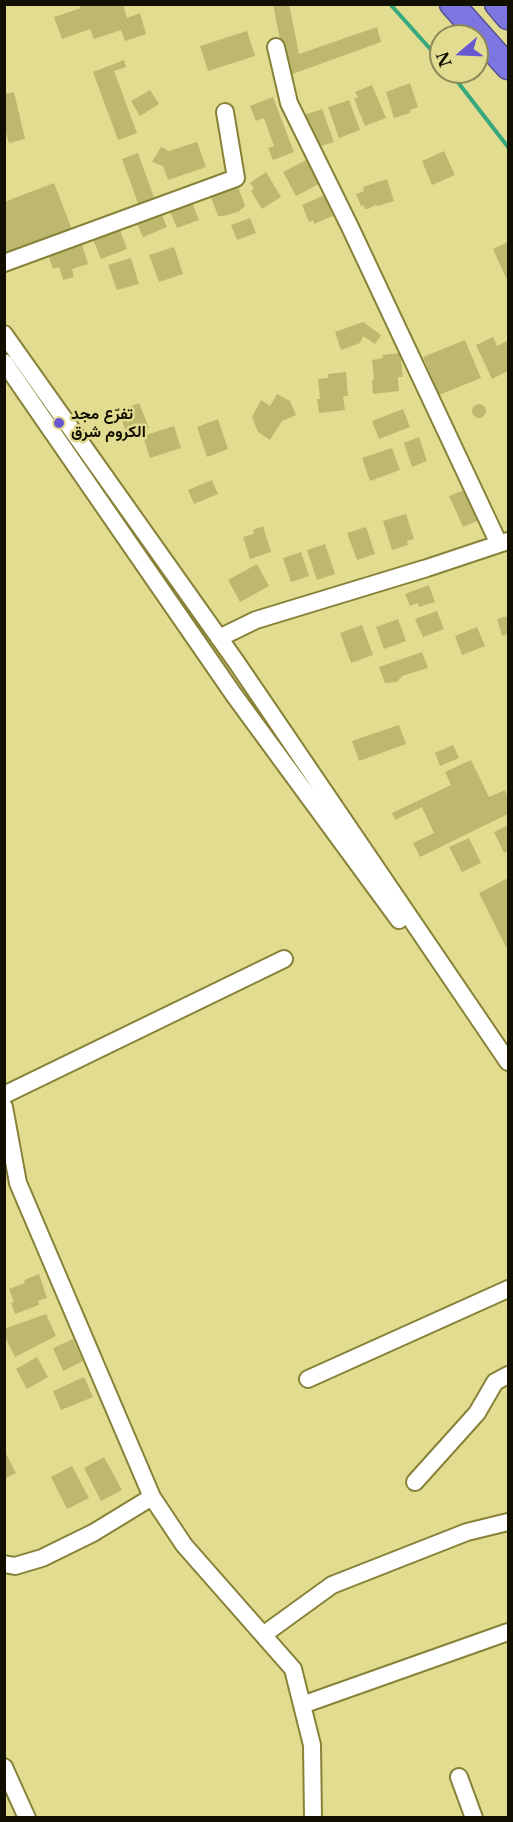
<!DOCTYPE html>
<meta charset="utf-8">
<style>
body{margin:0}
#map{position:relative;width:513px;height:1822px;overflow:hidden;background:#e2dc91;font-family:"Libre Baskerville",serif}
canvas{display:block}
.frame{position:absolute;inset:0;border:6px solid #110f00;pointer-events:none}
.north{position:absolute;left:429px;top:24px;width:60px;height:60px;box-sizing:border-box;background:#e2dc91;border:2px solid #8e8a57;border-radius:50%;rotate:251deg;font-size:16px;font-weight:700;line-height:24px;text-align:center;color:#110f00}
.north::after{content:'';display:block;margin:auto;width:21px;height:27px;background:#6757d0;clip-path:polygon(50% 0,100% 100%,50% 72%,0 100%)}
</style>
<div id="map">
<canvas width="513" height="1822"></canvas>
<div class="frame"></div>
<div class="north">N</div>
</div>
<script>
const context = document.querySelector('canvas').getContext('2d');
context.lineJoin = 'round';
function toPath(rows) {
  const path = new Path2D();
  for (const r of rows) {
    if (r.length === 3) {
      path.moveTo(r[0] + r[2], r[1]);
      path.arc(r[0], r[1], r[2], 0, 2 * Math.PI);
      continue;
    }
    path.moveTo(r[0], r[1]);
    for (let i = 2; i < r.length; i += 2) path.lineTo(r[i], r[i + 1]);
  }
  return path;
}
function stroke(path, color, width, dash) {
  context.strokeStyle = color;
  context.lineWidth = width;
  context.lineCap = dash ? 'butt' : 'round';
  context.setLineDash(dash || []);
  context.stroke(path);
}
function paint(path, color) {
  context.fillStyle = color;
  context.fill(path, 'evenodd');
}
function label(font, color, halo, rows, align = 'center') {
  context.font = font + ' "Libre Baskerville",Vazirmatn,serif';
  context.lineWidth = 5;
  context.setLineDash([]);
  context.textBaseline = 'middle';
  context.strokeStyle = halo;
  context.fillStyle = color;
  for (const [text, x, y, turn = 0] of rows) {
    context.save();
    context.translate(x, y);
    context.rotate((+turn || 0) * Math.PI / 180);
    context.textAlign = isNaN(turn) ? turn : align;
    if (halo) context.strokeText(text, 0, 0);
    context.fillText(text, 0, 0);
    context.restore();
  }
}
stroke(toPath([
 [390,4,441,61],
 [450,72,508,147]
]), '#36a87e', 4);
paint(toPath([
 [273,4,289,4,299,54,377,27,381,42,287,76],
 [79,5,123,5,127,18,140,13,146,34,125,41,121,30,94,39,90,29,62,39,54,17,81,8],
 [247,31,255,56,208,71,200,46],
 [124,60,126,67,114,71,137,133,118,140,93,72],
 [410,83,418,107,410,110,410,113,394,118,386,92],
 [372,85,386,118,365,126,354,99,358,97,355,92],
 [150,90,159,104,140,116,131,101],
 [14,92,25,139,9,143,4,126,4,94],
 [273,97,294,152,273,160,268,148,274,146,264,118,256,121,250,106],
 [349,100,360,130,339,138,328,107],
 [322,109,334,142,315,148,304,115],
 [197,142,206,167,168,180,163,166,152,162,161,147,169,151],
 [444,151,455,175,432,185,422,161],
 [138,153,155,200,139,206,122,159],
 [306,160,319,184,296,196,283,172],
 [266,172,281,197,262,209,251,191,254,189,250,183],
 [387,179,394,201,378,206,375,205,368,209,365,209,363,205,361,206,356,194,364,191,363,187],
 [54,183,73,232,4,256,4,202],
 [237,184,245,206,238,212,224,216,218,216,210,194],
 [327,194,335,215,314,224,313,220,309,222,302,205],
 [191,200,199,220,177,228,169,209],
 [161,213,167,227,143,237,135,220],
 [250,218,256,233,237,240,231,225],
 [119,227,127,249,101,259,92,237],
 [508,242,508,282,493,249],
 [82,244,88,264,72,269,74,277,63,280,59,267,53,269,48,255],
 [174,247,183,274,159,282,149,255],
 [131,258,139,284,117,290,108,265],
 [363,322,381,335,375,344,363,336,360,343,341,350,335,332],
 [493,337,497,346,507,341,508,345,508,371,492,379,476,345],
 [465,340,481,378,439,395,423,357],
 [400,353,403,377,398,377,399,391,373,394,372,380,374,379,372,360,383,358,382,355],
 [346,372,348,396,343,396,345,410,319,413,317,399,320,399,318,379,328,378,328,374],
 [277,394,290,401,296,415,282,421,270,440,258,432,252,417,261,400,270,406],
 [139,403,149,428,128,436,118,411],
 [479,411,7],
 [403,409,410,427,379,439,372,421],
 [218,419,228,449,207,457,197,427],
 [174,426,181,448,150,458,143,436],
 [419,437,427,461,412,467,404,443],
 [392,448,400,470,370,481,362,458],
 [212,480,218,494,194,504,188,490],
 [469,488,482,519,463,527,449,496],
 [406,514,414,539,407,541,408,545,392,550,383,521],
 [263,526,271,552,250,559,243,537,254,534,253,530],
 [366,527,375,554,357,560,347,533],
 [325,544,335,574,317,580,307,550],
 [301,552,309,576,291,582,283,558],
 [257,564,269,586,240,602,228,580],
 [429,585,435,602,419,607,418,603,410,606,405,594],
 [437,611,444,629,423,637,415,619],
 [508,616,508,634,502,636,497,619],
 [398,619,406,641,384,649,376,627],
 [362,625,373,655,351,663,340,633],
 [477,627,485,646,462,655,455,636],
 [422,652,428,668,402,676,397,682,385,683,379,667],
 [399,725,406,744,359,761,352,741],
 [453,745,459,758,440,766,435,753],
 [471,760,489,797,505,790,508,798,508,814,420,857,413,843,434,833,422,807,395,820,392,813,451,785,445,772],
 [508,825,508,851,504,853,494,832],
 [469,838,481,863,462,872,449,847],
 [508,878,508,951,479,893],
 [39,1274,47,1298,38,1301,39,1305,15,1314,11,1303,14,1302,9,1289,25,1283,24,1280],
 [46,1314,56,1336,15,1357,4,1335,4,1329],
 [73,1339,83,1361,63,1371,53,1348],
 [37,1357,48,1377,27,1389,16,1369],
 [84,1377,93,1397,61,1410,53,1391],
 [4,1450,16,1473,4,1479],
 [104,1457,122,1490,101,1501,84,1468],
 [72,1466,89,1498,67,1509,51,1477]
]), '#beb86e');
const minor = toPath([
 [276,47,289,103,350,227,499,544],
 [4,263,236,178,225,112],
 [4,334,237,663,508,1062],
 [4,362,234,695,399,920],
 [219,638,256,620,427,568,508,541],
 [4,1095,284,959],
 [4,1107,18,1183,152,1497,184,1545,293,1669,312,1745,313,1818],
 [308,1379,508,1289],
 [415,1482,477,1413,495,1382,508,1375],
 [4,1564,15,1566,42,1558,93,1533,152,1497],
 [263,1635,332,1585,467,1532,508,1522],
 [302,1705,508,1632],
 [4,1767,27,1818],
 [459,1777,474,1818]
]);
const highway = toPath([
 [452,4,508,67],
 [497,4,508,17]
]);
stroke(minor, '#888239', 20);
stroke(highway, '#585292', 27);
stroke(minor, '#fff', 16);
stroke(highway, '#7e76e0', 24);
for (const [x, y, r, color] of [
 [59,423,6,"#6757d0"]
]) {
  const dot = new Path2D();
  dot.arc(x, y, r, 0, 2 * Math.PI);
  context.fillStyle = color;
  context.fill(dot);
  stroke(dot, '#e2dc91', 2);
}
label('bold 16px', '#110f00', '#e2dc91', [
 ["تفرّع مجد",71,414],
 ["الكروم شرق",71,432]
], 'left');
</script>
